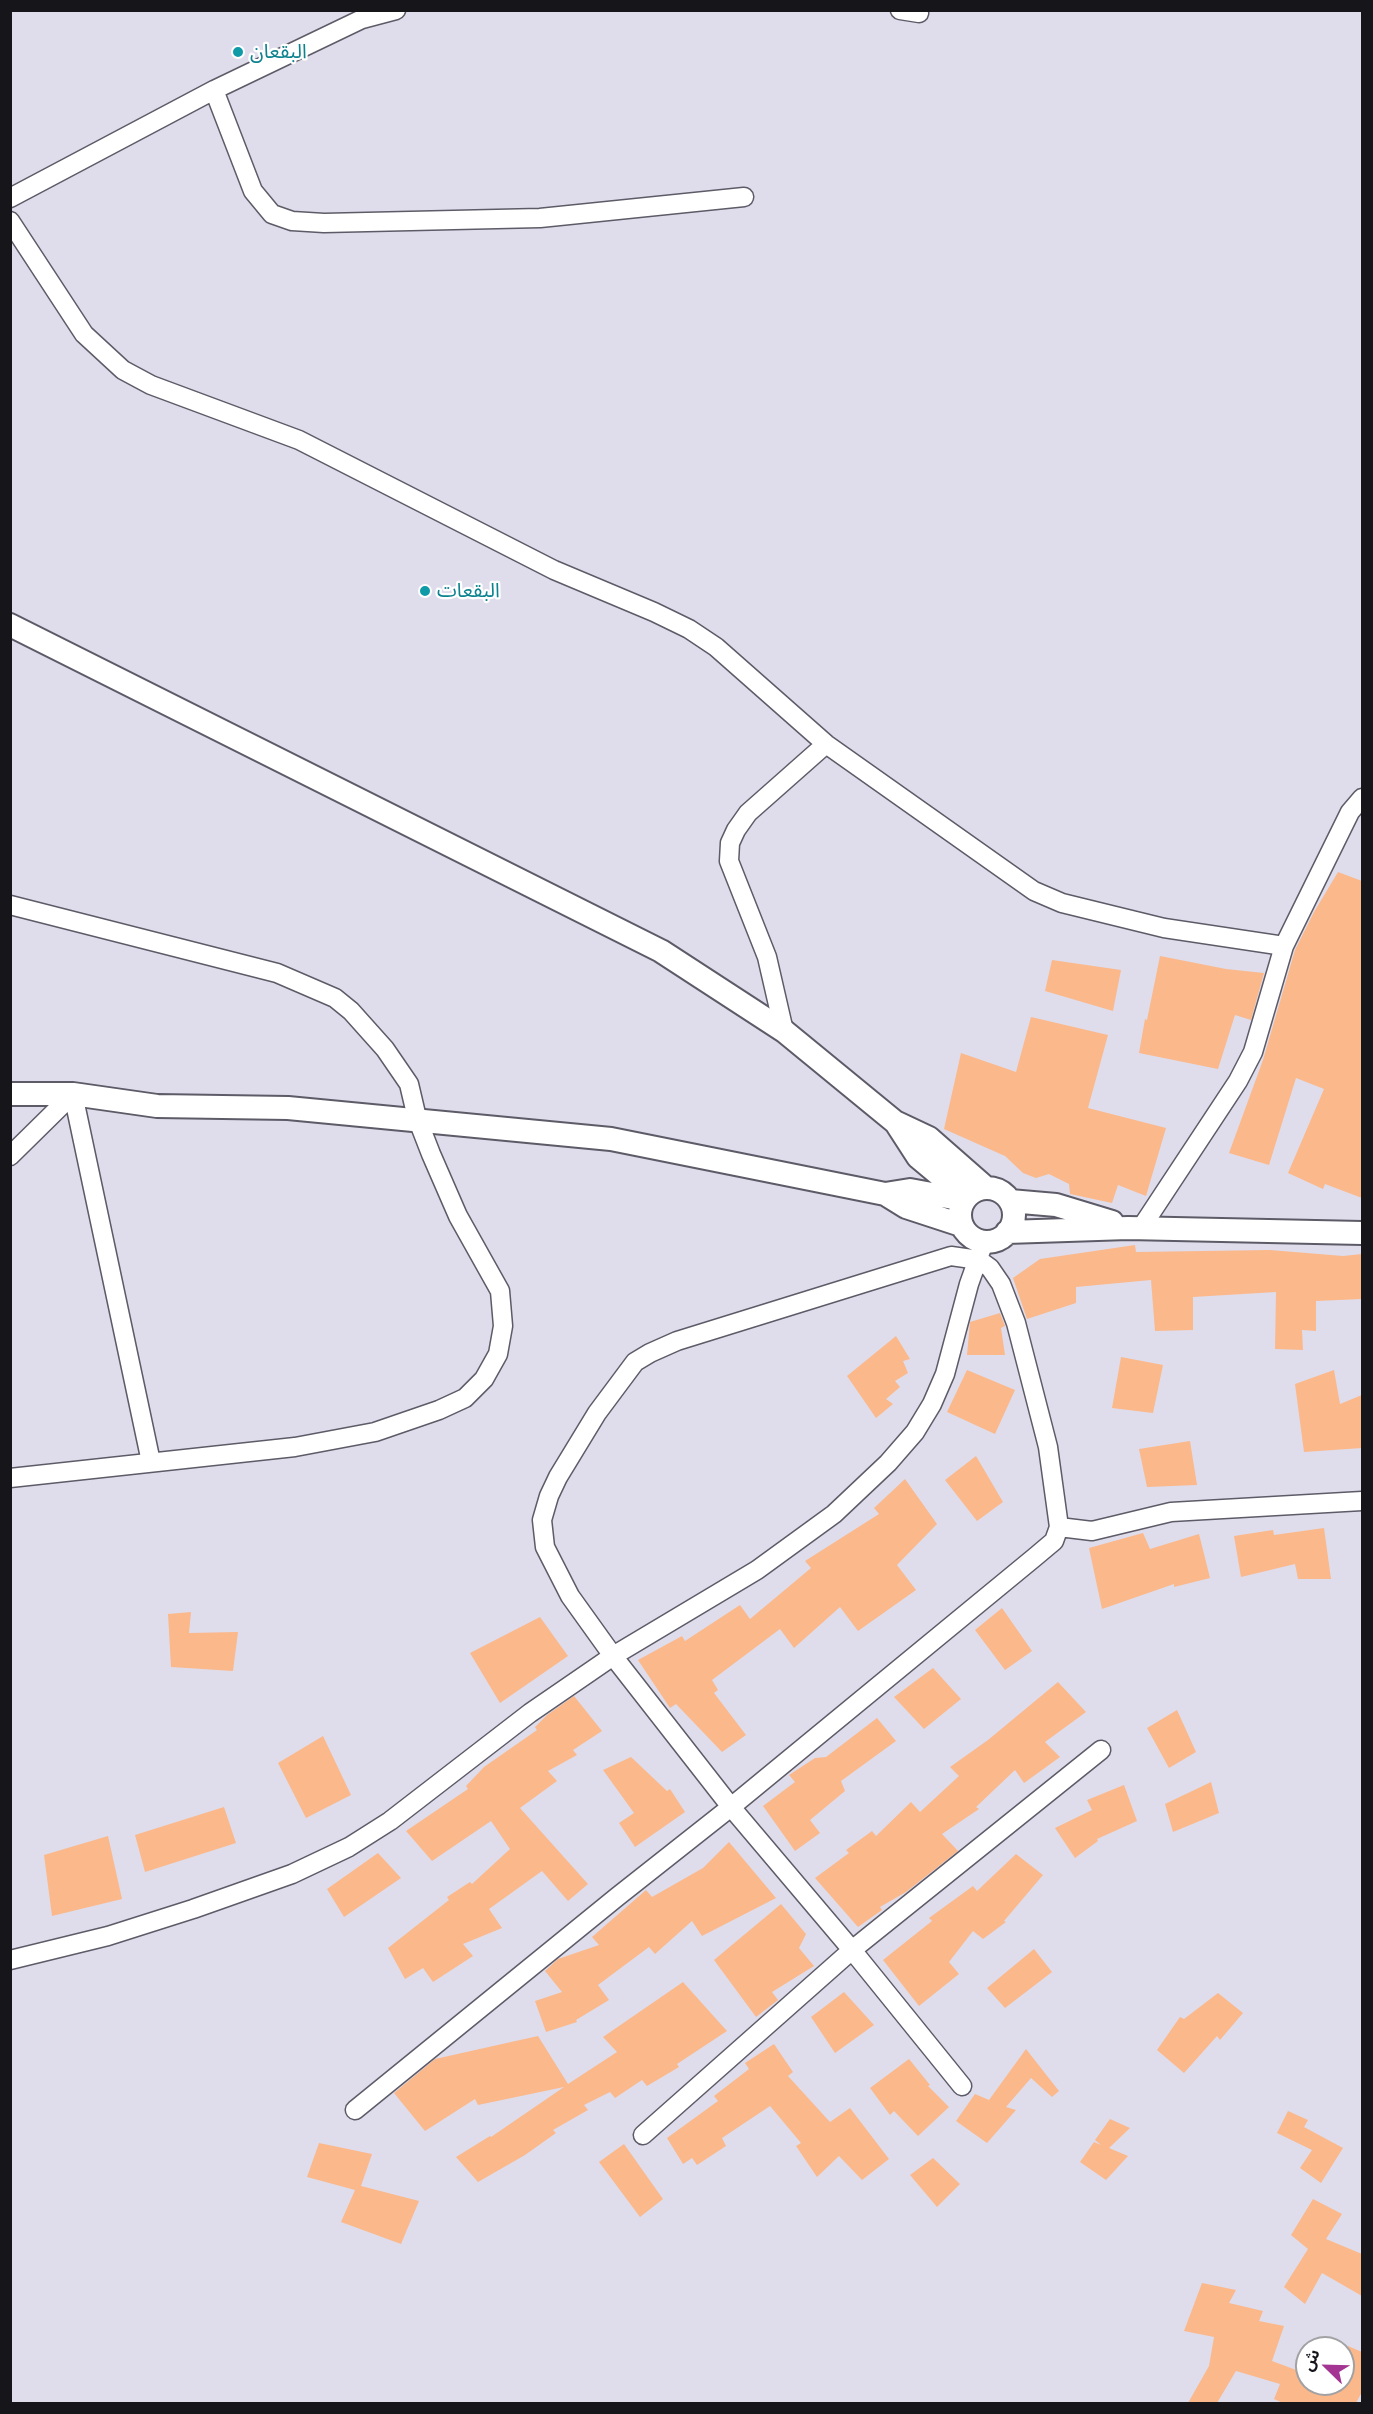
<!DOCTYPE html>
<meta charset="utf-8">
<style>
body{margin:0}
#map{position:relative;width:1373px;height:2414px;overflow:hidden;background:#dfddeb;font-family:"Libre Baskerville","Noto Sans Arabic",serif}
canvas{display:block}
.frame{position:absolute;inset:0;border:12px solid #16151a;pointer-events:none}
.north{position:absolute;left:1295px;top:2336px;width:60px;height:60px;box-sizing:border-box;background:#fff;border:2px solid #a2a1a3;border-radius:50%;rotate:293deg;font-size:16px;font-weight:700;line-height:24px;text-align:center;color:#16151a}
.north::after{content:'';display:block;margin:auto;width:21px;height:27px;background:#a43593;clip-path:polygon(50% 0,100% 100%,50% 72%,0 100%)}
</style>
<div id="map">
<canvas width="1373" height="2414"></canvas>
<div class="frame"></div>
<div class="north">ش</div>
</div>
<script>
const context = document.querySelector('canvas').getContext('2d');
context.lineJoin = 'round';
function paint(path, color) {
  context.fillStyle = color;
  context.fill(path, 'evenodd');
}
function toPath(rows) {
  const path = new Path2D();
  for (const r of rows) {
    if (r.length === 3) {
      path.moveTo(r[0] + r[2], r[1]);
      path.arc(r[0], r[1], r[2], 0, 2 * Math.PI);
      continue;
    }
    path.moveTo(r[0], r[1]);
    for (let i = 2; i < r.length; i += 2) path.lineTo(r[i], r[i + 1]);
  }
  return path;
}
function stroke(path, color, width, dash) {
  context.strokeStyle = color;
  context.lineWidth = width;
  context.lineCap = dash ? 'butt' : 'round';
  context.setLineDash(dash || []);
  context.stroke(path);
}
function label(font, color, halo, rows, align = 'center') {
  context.font = font + ' "Libre Baskerville","Noto Sans Arabic",serif';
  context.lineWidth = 4.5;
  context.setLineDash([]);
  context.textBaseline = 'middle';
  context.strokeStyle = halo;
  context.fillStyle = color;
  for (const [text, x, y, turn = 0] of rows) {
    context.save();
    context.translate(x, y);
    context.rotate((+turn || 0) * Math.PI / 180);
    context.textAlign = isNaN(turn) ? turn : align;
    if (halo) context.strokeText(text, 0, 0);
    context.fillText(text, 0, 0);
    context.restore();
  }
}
paint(toPath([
 [1338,872,1362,881,1362,1198,1325,1184,1323,1189,1288,1173,1324,1089,1296,1078,1269,1165,1229,1153,1263,1060,1295,950,1314,912],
 [1160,956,1226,969,1264,973,1251,1020,1235,1015,1218,1069,1139,1053,1145,1019,1147,1020],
 [1052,960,1121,970,1113,1011,1045,991],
 [1031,1017,1108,1035,1088,1108,1166,1128,1146,1196,1118,1185,1112,1203,1070,1194,1069,1184,1049,1174,1036,1178,1023,1173,1005,1156,944,1129,961,1053,1016,1072],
 [1135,1245,1136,1252,1270,1250,1343,1256,1362,1254,1362,1299,1316,1301,1316,1331,1302,1330,1303,1350,1275,1349,1276,1292,1193,1297,1193,1330,1155,1331,1151,1280,1076,1287,1076,1303,1027,1319,1013,1278,1040,1259],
 [1000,1313,1005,1326,1001,1328,1005,1355,967,1355,970,1322],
 [896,1336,910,1359,903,1361,908,1373,895,1381,900,1387,886,1399,893,1404,876,1418,847,1376],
 [1121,1357,1163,1365,1153,1413,1112,1408],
 [967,1370,1015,1390,995,1434,947,1412],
 [1334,1370,1340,1404,1362,1395,1362,1448,1304,1452,1295,1384],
 [1190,1441,1197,1485,1147,1487,1139,1449],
 [976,1456,1003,1502,977,1521,945,1480],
 [905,1479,937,1524,897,1565,916,1590,858,1631,840,1607,794,1648,780,1629,712,1680,718,1690,714,1693,746,1735,722,1752,676,1704,670,1708,638,1660,682,1636,685,1641,740,1605,750,1619,811,1568,805,1561,879,1514,874,1508],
 [1324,1528,1331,1579,1298,1579,1295,1564,1241,1577,1234,1536,1273,1530,1274,1535],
 [1143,1533,1150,1549,1199,1534,1210,1578,1174,1587,1174,1584,1102,1609,1089,1548],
 [1002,1608,1032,1651,1005,1670,975,1630],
 [191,1612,189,1633,238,1632,233,1671,171,1667,168,1614],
 [540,1617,568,1656,500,1703,470,1653],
 [933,1668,961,1699,924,1729,894,1697],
 [1058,1682,1086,1712,1045,1742,1060,1757,1024,1783,1015,1770,976,1807,979,1809,942,1834,958,1851,906,1892,880,1907,882,1910,858,1927,815,1878,849,1853,846,1850,872,1831,876,1836,911,1802,920,1812,959,1776,950,1767,988,1740],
 [574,1696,602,1731,573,1750,577,1755,548,1771,557,1781,520,1808,588,1884,568,1901,542,1871,489,1909,502,1928,463,1944,473,1956,433,1982,423,1968,405,1979,388,1948,449,1900,447,1897,470,1882,472,1884,510,1849,491,1821,432,1861,406,1831,468,1789,466,1786,484,1767,537,1730,535,1727,547,1715],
 [1177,1710,1196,1752,1169,1768,1147,1728],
 [877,1718,896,1741,841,1781,845,1791,810,1820,820,1833,795,1851,763,1806,795,1782,789,1775,815,1758,826,1757],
 [323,1736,351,1795,306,1818,278,1763],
 [631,1757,667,1791,670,1789,685,1812,635,1847,619,1823,634,1813,603,1770],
 [1211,1782,1219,1813,1173,1832,1165,1804],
 [1124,1785,1137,1821,1097,1839,1098,1841,1075,1858,1055,1828,1092,1810,1087,1800],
 [224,1807,236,1843,145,1872,135,1835],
 [108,1836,122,1899,52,1916,44,1855],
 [729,1842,776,1898,702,1936,692,1921,655,1954,649,1947,598,1985,609,2000,576,2020,577,2022,546,2032,535,2001,562,1992,545,1971,558,1959,599,1945,592,1937,646,1890,652,1897,703,1868],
 [378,1853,401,1878,344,1917,327,1889],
 [1016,1854,1043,1875,1004,1921,1006,1922,983,1939,973,1931,949,1962,959,1974,919,2006,883,1960,932,1921,929,1918,973,1886,977,1891],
 [781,1904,806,1934,799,1948,814,1966,772,1992,778,2000,756,2017,714,1960],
 [1034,1949,1052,1972,1005,2008,987,1988],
 [683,1982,727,2031,677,2064,679,2067,647,2086,642,2080,615,2098,610,2092,584,2105,588,2110,553,2130,556,2133,525,2155,478,2182,456,2157,490,2136,491,2137,564,2087,478,2105,475,2099,425,2131,394,2093,435,2059,538,2036,568,2084,617,2052,603,2037],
 [844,1992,874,2025,835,2053,811,2017],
 [1218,1993,1243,2013,1220,2040,1217,2036,1184,2073,1157,2050,1180,2017,1184,2019],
 [774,2044,793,2072,788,2076,830,2122,850,2108,889,2159,862,2180,839,2156,817,2177,796,2146,801,2143,770,2106,722,2138,726,2146,697,2165,692,2158,683,2164,667,2138,718,2101,714,2096,749,2069,745,2063],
 [1026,2049,1059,2091,1052,2097,1031,2078,1006,2107,1016,2110,987,2143,956,2121,975,2094,989,2100],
 [909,2059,930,2085,928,2086,949,2107,918,2136,894,2111,890,2115,870,2088],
 [1288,2111,1308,2120,1304,2127,1343,2148,1321,2183,1300,2168,1312,2150,1277,2133],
 [1110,2119,1130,2128,1109,2148,1128,2156,1106,2180,1080,2162,1094,2142,1101,2145,1095,2140],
 [319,2143,372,2154,361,2186,419,2201,401,2244,341,2222,355,2190,307,2177],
 [624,2144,663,2199,640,2217,599,2162],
 [933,2158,960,2184,937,2207,910,2175],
 [1313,2199,1342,2214,1326,2239,1362,2254,1362,2296,1322,2273,1305,2304,1284,2287,1308,2249,1291,2235],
 [1202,2283,1236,2290,1229,2303,1263,2311,1259,2321,1284,2326,1272,2361,1307,2374,1307,2384,1343,2384,1343,2355,1348,2346,1362,2352,1362,2392,1356,2403,1283,2403,1274,2399,1280,2384,1236,2371,1217,2403,1188,2403,1209,2366,1214,2337,1184,2331]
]), '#fbb88b');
const minor = toPath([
 [900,10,919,13],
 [214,90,253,191,272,214,292,221,324,223,540,218,744,197],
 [10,198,214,90,362,19,396,10],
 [10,221,84,334,123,370,151,385,299,440,554,570,654,612,689,629,716,647,826,744,1034,891,1062,903,1164,928,1284,946],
 [10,905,277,973,335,998,351,1011,385,1049,409,1084,417,1118,431,1154,458,1216,500,1291,503,1326,498,1354,484,1379,465,1398,439,1410,375,1432,295,1447,10,1478],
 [784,1031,767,957,729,861,730,843,736,830,748,813,826,744],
 [73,1094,151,1462],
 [10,1156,73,1094],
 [1141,1228,1238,1081,1253,1052,1284,946,1350,812,1362,798],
 [10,1960,108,1936,193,1909,292,1874,349,1847,390,1821,530,1713,613,1656,757,1570,834,1514,888,1463,915,1432,932,1404,945,1374,969,1284,984,1242],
 [962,2086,852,1950,731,1807,613,1656,570,1596,545,1547,542,1520,549,1496,558,1477,597,1413,635,1362,650,1353,677,1341,951,1256,979,1260,990,1268,1001,1284,1016,1323,1048,1447,1059,1527],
 [355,2110,617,1897,731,1807,1035,1557,1054,1541,1059,1527,1092,1531,1171,1512,1362,1501],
 [643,2135,852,1950,1101,1750]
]);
const tertiary = toPath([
 [10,625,661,951,784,1031,895,1122,929,1138,986,1188],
 [10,1094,73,1094,157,1106,288,1108,611,1139,885,1194,906,1207,961,1225],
 [896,1123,918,1157,966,1197],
 [987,1215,27],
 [885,1194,910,1190,964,1200],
 [1010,1201,1056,1205,1112,1222],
 [1007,1232,1128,1228,1362,1233]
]);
stroke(minor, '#5d5b67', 21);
stroke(tertiary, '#5d5b67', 26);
stroke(minor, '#fff', 18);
stroke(tertiary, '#fff', 22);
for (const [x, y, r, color] of [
 [238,52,6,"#0f9aa8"],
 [425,591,6,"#0f9aa8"]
]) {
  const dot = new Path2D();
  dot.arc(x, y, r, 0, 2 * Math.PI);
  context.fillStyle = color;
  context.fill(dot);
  stroke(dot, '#fff', 2);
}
label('20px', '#0d838f', '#fff', [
 ["البقعان",250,52],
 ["البقعات",437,591]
], 'left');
</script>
